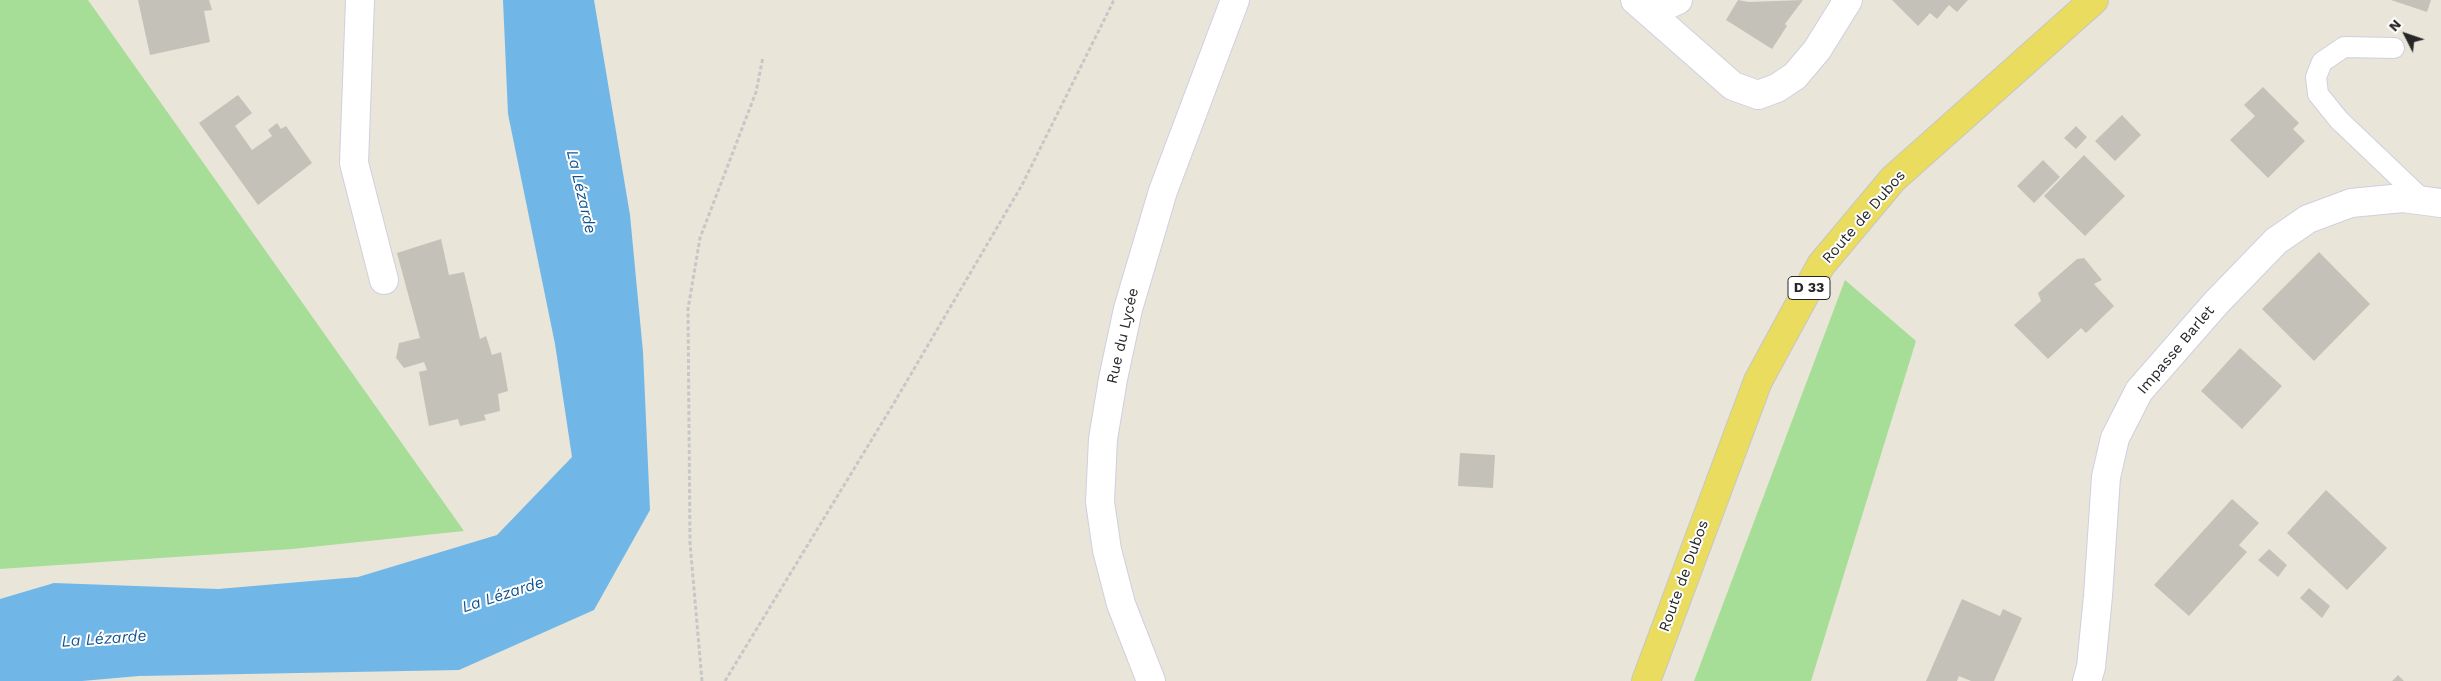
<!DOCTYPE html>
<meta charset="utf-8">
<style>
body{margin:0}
#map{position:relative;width:2441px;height:681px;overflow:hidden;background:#e9e5d9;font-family:"Work Sans",sans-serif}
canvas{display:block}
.north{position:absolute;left:2381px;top:10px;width:50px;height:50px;-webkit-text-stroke:4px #fff;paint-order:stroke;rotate:311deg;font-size:14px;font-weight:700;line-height:20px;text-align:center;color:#272727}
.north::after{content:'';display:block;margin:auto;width:18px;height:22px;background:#272727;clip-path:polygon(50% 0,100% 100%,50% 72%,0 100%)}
</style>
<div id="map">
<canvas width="2441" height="681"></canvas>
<div class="north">N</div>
</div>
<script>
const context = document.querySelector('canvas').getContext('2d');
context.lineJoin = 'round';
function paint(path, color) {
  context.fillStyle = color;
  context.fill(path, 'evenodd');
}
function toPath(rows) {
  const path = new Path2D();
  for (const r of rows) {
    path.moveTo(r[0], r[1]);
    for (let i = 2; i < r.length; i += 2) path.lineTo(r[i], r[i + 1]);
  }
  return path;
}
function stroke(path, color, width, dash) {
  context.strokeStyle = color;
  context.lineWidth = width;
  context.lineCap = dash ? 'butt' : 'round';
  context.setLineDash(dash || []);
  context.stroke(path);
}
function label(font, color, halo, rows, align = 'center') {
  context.font = font + ' "Work Sans",sans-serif';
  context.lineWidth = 4;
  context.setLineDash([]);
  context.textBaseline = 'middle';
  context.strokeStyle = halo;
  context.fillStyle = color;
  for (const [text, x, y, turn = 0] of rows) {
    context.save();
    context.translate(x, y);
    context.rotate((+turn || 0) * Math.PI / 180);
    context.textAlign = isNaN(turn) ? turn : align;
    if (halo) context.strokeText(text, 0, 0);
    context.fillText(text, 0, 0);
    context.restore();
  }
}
paint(toPath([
 [0,0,88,0,464,531,292,549,0,569],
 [1845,280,1916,341,1811,681,1694,681]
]), '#a6de97');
paint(toPath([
 [503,0,594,0,630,215,643,352,650,510,594,610,459,670,139,676,82,681,0,681,0,599,54,583,218,589,358,577,497,535,572,457,555,344,508,114]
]), '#70b7e8');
paint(toPath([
 [138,0,209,0,212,10,204,11,210,42,150,55],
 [1738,0,1749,2,1803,0,1785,24,1787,26,1772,49,1726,20],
 [1892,0,1968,0,1957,12,1949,5,1937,19,1930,13,1918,26],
 [2391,0,2431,0,2427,12],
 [2263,87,2299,123,2293,129,2305,141,2268,178,2230,140,2255,116,2244,105],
 [238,95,252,113,235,126,252,150,272,136,268,130,277,123,281,129,286,126,312,163,258,205,199,123],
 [2122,115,2141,135,2115,161,2095,141],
 [2076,126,2087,137,2076,149,2064,138],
 [2084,155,2125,196,2085,236,2044,196],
 [2043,160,2060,177,2034,203,2017,186],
 [441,239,449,275,464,272,480,339,486,336,492,355,501,352,508,391,498,394,500,411,484,415,486,420,460,426,458,419,429,426,419,372,427,370,424,362,404,368,396,358,399,343,420,338,397,253],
 [2319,252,2370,304,2314,361,2262,309],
 [2084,258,2102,280,2094,284,2114,306,2086,333,2081,328,2048,359,2014,325,2041,301,2038,293,2077,259],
 [2240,348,2282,386,2242,429,2201,391],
 [1460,453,1495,455,1493,488,1458,486],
 [2326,490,2387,548,2347,590,2287,533],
 [2232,499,2259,523,2239,545,2247,552,2189,616,2154,585],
 [2269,549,2287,565,2278,577,2258,560],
 [2309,588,2330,606,2322,618,2300,598],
 [1962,599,2000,616,2003,609,2022,618,1994,681,1971,681,1959,676,1957,681,1926,681],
 [2398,675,2404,681,2392,681]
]), '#c4c1b9');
const service = toPath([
 [2394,48,2344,47,2322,62,2316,77,2318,94,2339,120,2423,200]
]);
const minor = toPath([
 [360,0,354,163,384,280],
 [1635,0,1733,86,1758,95,1777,88,1795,76,1817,50,1848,0],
 [1650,13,1678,0],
 [1151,681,1121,604,1107,550,1100,502,1103,439,1113,379,1128,309,1163,191,1235,0],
 [2087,681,2091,667,2098,596,2106,477,2115,438,2139,391,2216,303,2276,241,2308,219,2351,203,2403,198,2441,203]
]);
const primary = toPath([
 [1646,681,1758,381,1821,265,1893,179,2094,0]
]);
stroke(service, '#cfcfe0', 22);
stroke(minor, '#cfcfe0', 30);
stroke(primary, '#c7c7c7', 30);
stroke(toPath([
 [702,681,690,543,688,309,700,238,756,92,763,57],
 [725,681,894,403,1022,185,1114,0]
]), '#c7c7c7', 3, [4, 2.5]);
stroke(service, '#fff', 20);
stroke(minor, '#fff', 28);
stroke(primary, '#e9dc5e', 28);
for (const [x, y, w] of [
 [1809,288,42]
]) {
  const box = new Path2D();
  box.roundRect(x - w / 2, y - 11.5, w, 23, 4);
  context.fillStyle = '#fff';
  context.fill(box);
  stroke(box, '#272727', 1);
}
label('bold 14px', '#272727', null, [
 ["D 33",1809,288]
]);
label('15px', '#272727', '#fff', [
 ["Route de Dubos",1864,217,-49],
 ["Rue du Lycée",1123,336,-77],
 ["Impasse Barlet",2176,350,-50],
 ["Route de Dubos",1684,576,-70]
]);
label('italic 16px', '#13538f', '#fff', [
 ["La Lézarde",581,192,77],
 ["La Lézarde",503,595,-18],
 ["La Lézarde",104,639,-4]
]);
</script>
